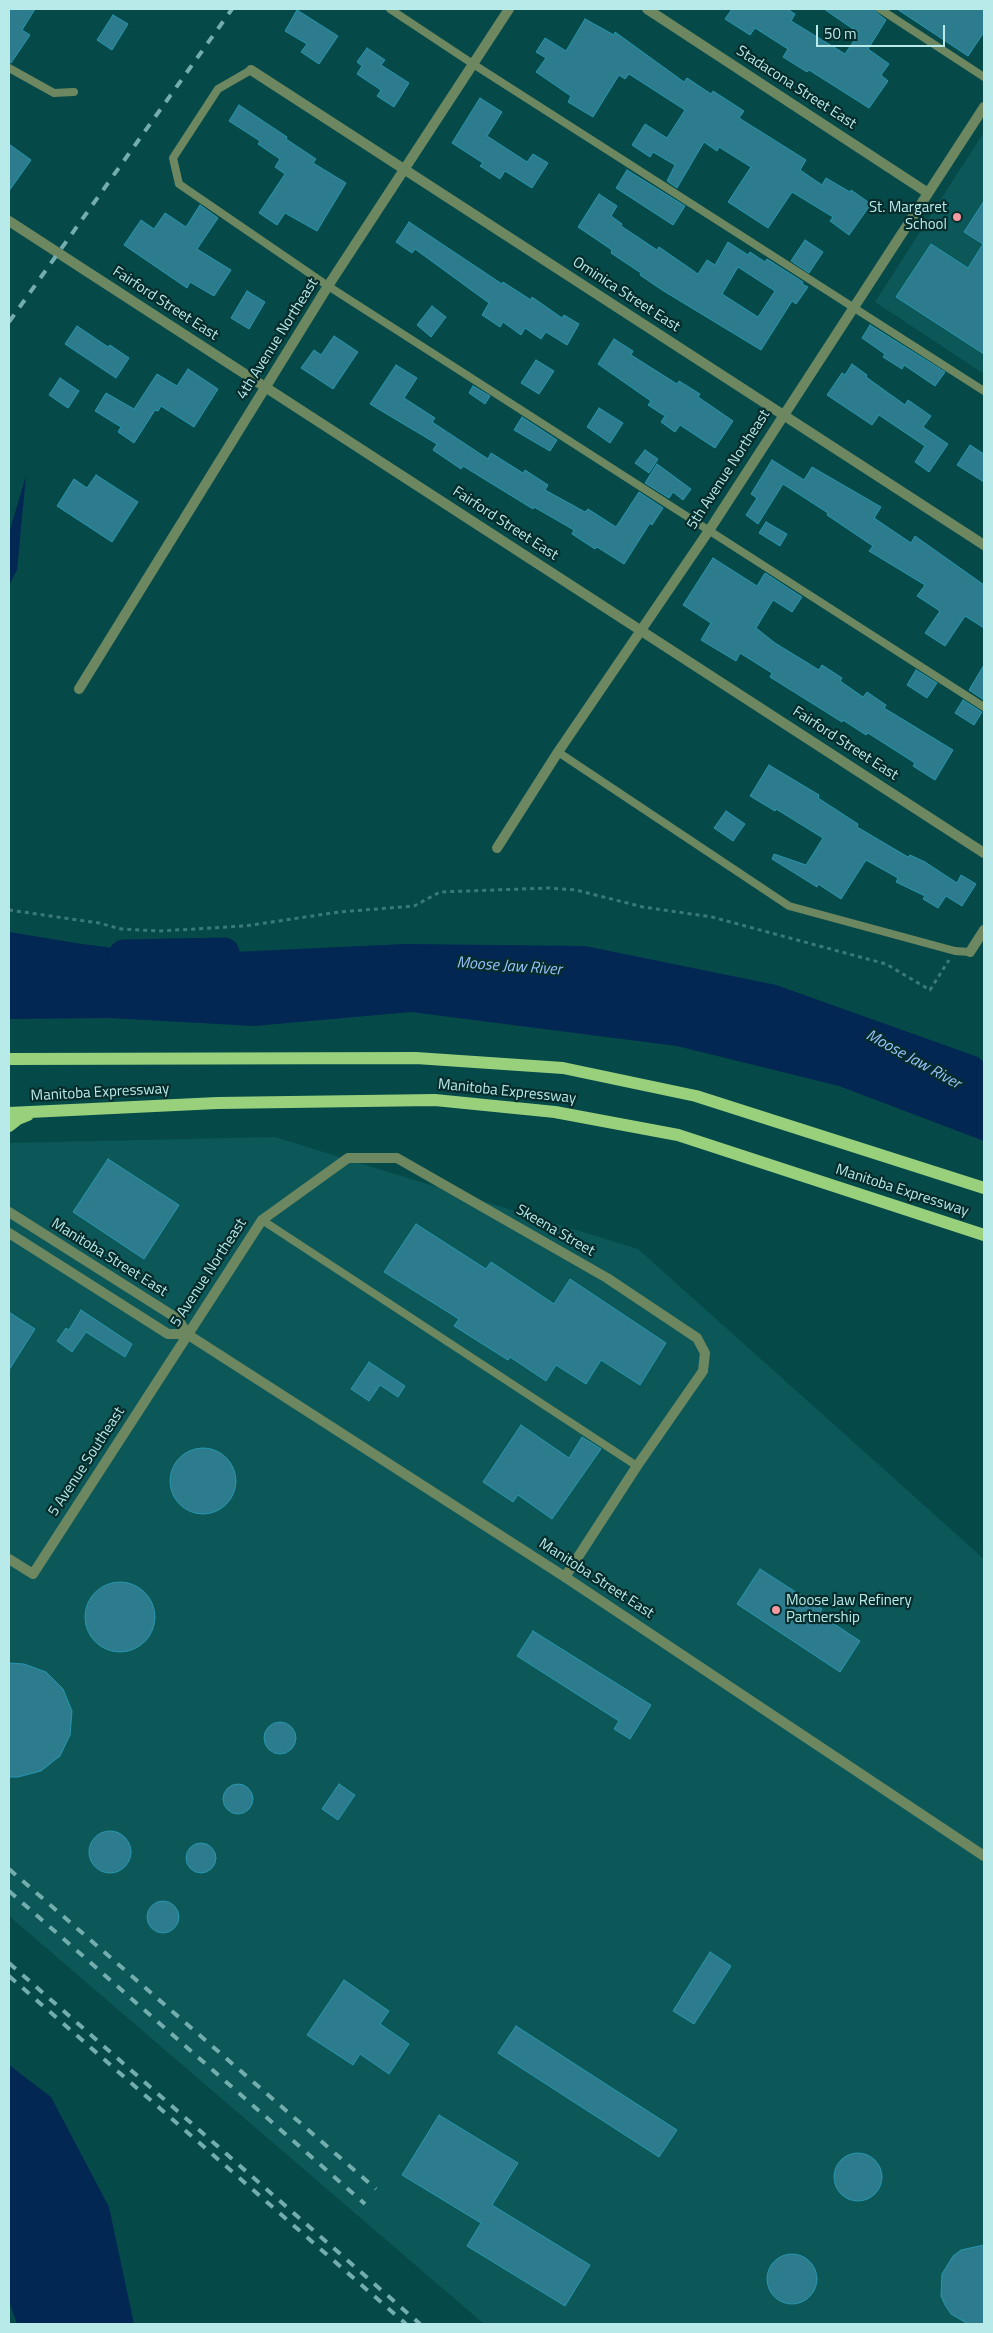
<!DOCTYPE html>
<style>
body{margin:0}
#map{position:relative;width:993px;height:2333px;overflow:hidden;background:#054949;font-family:"Titillium Web",sans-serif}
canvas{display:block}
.frame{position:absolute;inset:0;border:10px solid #b9eaea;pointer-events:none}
.scale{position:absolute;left:816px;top:25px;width:129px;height:22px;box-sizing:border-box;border:2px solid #b9eaea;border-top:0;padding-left:6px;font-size:15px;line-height:18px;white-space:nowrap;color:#b9eaea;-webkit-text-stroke:4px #072c2c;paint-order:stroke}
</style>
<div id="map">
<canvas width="993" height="2333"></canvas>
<div class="frame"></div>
<div class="scale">50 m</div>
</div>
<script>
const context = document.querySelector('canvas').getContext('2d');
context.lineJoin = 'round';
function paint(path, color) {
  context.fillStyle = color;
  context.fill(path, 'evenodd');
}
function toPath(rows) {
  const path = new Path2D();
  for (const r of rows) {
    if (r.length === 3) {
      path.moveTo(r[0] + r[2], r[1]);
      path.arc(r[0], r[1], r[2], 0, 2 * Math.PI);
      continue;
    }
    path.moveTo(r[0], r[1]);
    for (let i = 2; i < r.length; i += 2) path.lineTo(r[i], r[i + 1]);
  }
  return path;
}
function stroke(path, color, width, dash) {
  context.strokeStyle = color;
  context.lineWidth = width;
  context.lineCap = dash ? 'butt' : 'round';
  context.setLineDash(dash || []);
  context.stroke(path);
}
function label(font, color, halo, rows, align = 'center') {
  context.font = font + ' "Titillium Web",sans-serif';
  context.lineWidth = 4.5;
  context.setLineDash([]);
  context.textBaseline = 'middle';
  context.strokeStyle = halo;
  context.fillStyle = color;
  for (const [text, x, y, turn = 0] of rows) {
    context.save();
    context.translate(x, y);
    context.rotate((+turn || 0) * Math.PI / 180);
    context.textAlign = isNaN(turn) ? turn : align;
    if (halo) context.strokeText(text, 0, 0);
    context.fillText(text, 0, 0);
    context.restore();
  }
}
paint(toPath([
 [984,132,984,374,875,302],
 [275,1137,638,1249,984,1559,984,2324,484,2324,9,1916,9,1143]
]), '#0c5758');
paint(toPath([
 [26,476,17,570,9,585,9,533],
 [9,932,82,944,168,955,405,944,585,946,776,985,978,1057,984,1062,984,1141,839,1086,677,1046,411,1012,254,1026,110,1018,9,1019],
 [9,2065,51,2097,109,2207,134,2324,17,2324,9,2301]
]), '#022752');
stroke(toPath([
 [124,955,224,953]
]), '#022752', 31);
const building = toPath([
 [9,9,35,9,22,30,30,35,11,63,9,62,9,9],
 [732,9,787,9,795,14,791,21,845,54,859,33,824,9,874,9,877,13,886,20,868,49,889,64,881,75,888,81,869,108,809,70,807,72,783,57,788,49,755,28,750,35,725,19,732,9],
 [897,9,984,9,984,32,968,56,897,9],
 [297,10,338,36,319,64,301,52,307,44,285,31,297,10],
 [113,15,128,24,112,50,97,40,113,15],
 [585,19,614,35,615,32,684,82,687,78,711,94,713,91,744,111,739,118,806,160,800,170,822,185,826,178,850,192,851,190,871,204,849,235,830,221,833,217,792,192,768,228,728,202,751,167,719,147,717,151,704,142,677,188,667,181,675,165,653,152,650,157,632,145,645,124,667,138,685,110,629,74,625,79,619,75,593,117,568,102,571,96,536,72,546,58,536,52,545,38,566,51,585,19],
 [367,48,385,60,381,65,409,83,394,107,377,96,381,90,357,74,362,66,357,62,367,48],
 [480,98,502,112,487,136,527,162,533,154,548,163,532,188,505,171,500,179,480,166,483,163,452,143,480,98],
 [239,105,287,137,286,139,316,159,313,163,346,183,317,231,285,213,277,225,259,213,285,174,275,167,280,159,258,144,260,141,229,121,239,105],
 [9,144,31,160,9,191,9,144],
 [627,170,685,206,673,225,616,188,627,170],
 [599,194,617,206,611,216,622,224,621,226,657,250,659,247,698,274,707,260,715,265,728,242,748,255,750,252,765,262,767,259,803,282,802,284,808,287,796,304,792,301,761,350,662,290,640,275,641,273,611,253,612,250,578,227,599,194],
 [738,267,775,291,758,317,722,294,738,267],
 [984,201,984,354,896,297,931,244,968,268,983,244,964,232,984,201],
 [200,205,218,218,197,249,231,270,214,296,190,282,187,288,124,245,141,220,154,229,165,213,186,227,200,205],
 [409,222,502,284,503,282,531,300,532,297,562,318,564,315,579,324,567,345,546,332,541,339,525,328,521,335,503,322,500,327,482,315,489,303,415,249,412,253,396,242,409,222],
 [805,240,823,252,809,273,791,261,805,240],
 [247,291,265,302,249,329,231,318,247,291],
 [432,306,446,317,431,337,417,325,432,306],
 [870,325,945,372,935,386,904,365,902,369,883,357,885,354,862,338,870,325],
 [77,326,108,347,110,345,129,358,116,378,65,344,77,326],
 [334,336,358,352,333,389,301,368,314,350,321,355,334,336],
 [614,339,633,351,631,355,677,384,679,381,700,394,698,397,733,421,715,448,680,425,675,432,661,422,665,416,648,405,651,401,598,364,614,339],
 [536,360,554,371,539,394,521,383,536,360],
 [852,364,867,375,866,377,905,405,908,400,931,416,923,427,948,444,929,472,915,462,925,446,879,415,872,425,827,395,842,373,845,375,852,364],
 [396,365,417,378,404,398,435,418,432,422,488,459,491,453,523,473,525,470,548,485,545,490,585,512,588,509,616,527,639,492,663,508,652,525,650,523,624,564,597,547,595,549,572,534,574,530,534,507,533,509,463,466,461,469,433,450,437,444,370,404,396,365],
 [188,369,218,389,194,427,161,406,158,411,155,410,134,443,118,432,121,427,95,411,106,393,134,409,157,374,177,386,188,369],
 [60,378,79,391,68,408,49,395,60,378],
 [473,386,490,396,485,404,469,393,473,386],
 [599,408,623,423,610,443,587,427,599,408],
 [522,417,557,440,550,451,514,430,522,417],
 [970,445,984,454,984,482,957,465,970,445],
 [645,450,658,459,649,473,635,463,645,450],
 [772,460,804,480,812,467,881,507,874,518,911,543,915,536,984,585,984,628,965,616,945,646,925,633,940,611,917,596,925,585,869,551,873,546,827,515,828,513,783,484,758,524,746,515,757,498,751,494,772,460],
 [657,464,691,489,683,500,673,492,669,498,645,483,657,464],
 [96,475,138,502,112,542,57,506,74,479,87,488,96,475],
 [766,522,787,534,780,546,759,533,766,522],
 [713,558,757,586,765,573,802,597,792,612,773,600,756,628,775,643,819,670,822,665,842,678,840,681,863,697,867,692,886,705,884,708,953,750,935,780,913,766,915,763,868,733,866,735,843,720,842,722,770,677,772,673,740,653,736,661,701,640,711,623,683,605,713,558],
 [984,665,984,700,969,690,984,665],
 [916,670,937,683,927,698,907,685,916,670],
 [963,700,982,712,974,725,955,713,963,700],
 [769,765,819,795,818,798,858,824,857,827,908,857,910,855,925,862,957,883,961,875,976,884,962,906,946,896,938,908,923,899,925,896,896,882,898,878,866,860,841,899,818,884,817,887,772,859,774,854,806,865,823,838,776,809,775,811,750,796,769,765],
 [726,811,745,824,733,841,714,828,726,811],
 [108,1159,179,1205,144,1259,73,1212,108,1159],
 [416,1224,486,1269,491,1262,554,1304,570,1279,666,1343,640,1385,601,1360,586,1384,556,1365,546,1381,510,1357,508,1360,454,1326,459,1319,384,1272,416,1224],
 [81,1310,132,1344,125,1357,86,1332,72,1352,57,1341,66,1328,69,1330,81,1310],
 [9,1312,35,1329,9,1370,9,1312],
 [369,1362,405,1386,398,1397,380,1385,369,1401,351,1389,369,1362],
 [521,1425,569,1458,582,1437,601,1449,552,1519,518,1495,513,1502,483,1482,521,1425],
 [203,1481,33],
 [760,1569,822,1609,819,1614,860,1641,840,1672,737,1604,760,1569],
 [120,1617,35],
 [533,1631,651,1705,630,1739,614,1729,619,1721,517,1656,533,1631],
 [9,1663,24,1664,46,1672,63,1689,72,1711,70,1735,60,1756,41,1771,18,1777,9,1777,9,1663],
 [280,1738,16],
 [238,1799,15],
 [339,1784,355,1795,338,1820,322,1809,339,1784],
 [110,1852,21],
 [201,1858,15],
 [163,1917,16],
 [710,1952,731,1966,694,2024,673,2011,710,1952],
 [344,1980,389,2011,380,2024,409,2044,389,2074,360,2054,353,2065,307,2035,344,1980],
 [516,2026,677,2130,659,2157,498,2053,516,2026],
 [439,2115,518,2163,492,2205,590,2265,565,2306,467,2246,481,2223,402,2175,439,2115],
 [858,2177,24],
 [984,2245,984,2324,968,2324,951,2314,945,2305,941,2296,942,2274,953,2256,961,2250,984,2245],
 [792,2279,25]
]);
paint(building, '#2c7c8e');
stroke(building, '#2897af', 1);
stroke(toPath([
 [9,910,99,923,121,929,160,931,245,926,339,912,414,906,440,892,549,888,576,890,643,907,712,917,886,964,930,990,949,960]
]), '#3c7a7a', 3, [4, 4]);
stroke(toPath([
 [390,9,473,64,984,391],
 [880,9,984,77],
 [9,68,54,93,74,92],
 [251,70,218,89,173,158,179,184,328,286,984,707],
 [558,752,789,906,955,951,970,952],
 [262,1220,637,1466]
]), '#6d8860', 8);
stroke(toPath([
 [647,9,928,193],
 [251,70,984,545],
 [9,221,984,853],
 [79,689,328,286,509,9],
 [497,848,558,752,710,529,984,107],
 [970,952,984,930],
 [9,1559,33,1574,262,1220,348,1158,397,1158,607,1278,697,1338,705,1353,703,1371,637,1466,565,1577]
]), '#6d8860', 10);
stroke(toPath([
 [9,1212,178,1319,187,1334,565,1577,984,1856],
 [9,1233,168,1334,187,1334]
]), '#6d8860', 10);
stroke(toPath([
 [9,1059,416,1058,563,1068,696,1096,984,1188],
 [9,1113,217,1103,435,1100,555,1112,678,1135,984,1235],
 [9,1126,18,1119,28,1115]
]), '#99d07c', 12);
stroke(toPath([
 [9,322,232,9],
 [9,1869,376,2189],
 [9,1891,365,2204],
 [9,1963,420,2324],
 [9,1976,406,2324]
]), '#74adad', 4, [9, 9]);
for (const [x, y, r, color] of [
 [957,217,5,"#f49aa0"],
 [776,1610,5,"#f49aa0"]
]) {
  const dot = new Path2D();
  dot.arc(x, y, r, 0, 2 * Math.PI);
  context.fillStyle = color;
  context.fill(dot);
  stroke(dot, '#072c2c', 2);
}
label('15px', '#b9eaea', '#072c2c', [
 ["Stadacona Street East",796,88,33],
 ["Ominica Street East",626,295,33],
 ["Fairford Street East",165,304,33],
 ["4th Avenue Northeast",278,339,-58],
 ["5th Avenue Northeast",729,470,-57],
 ["Fairford Street East",505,524,33],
 ["Fairford Street East",845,744,33],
 ["Manitoba Expressway",507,1092,6],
 ["Manitoba Expressway",100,1093,-3],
 ["Manitoba Expressway",902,1191,18],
 ["Skeena Street",555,1231,30],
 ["Manitoba Street East",109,1258,32],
 ["5 Avenue Northeast",209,1273,-57],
 ["5 Avenue Southeast",87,1462,-57],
 ["Manitoba Street East",596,1579,33]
]);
label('15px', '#b9eaea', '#072c2c', [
 ["St. Margaret",947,208],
 ["School",947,225],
 ["Moose Jaw Refinery",786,1601,"left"],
 ["Partnership",786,1618,"left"]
], 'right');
label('italic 16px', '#98c4fe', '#072c2c', [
 ["Moose Jaw River",509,967,4],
 ["Moose Jaw River",913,1060,29]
]);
</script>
